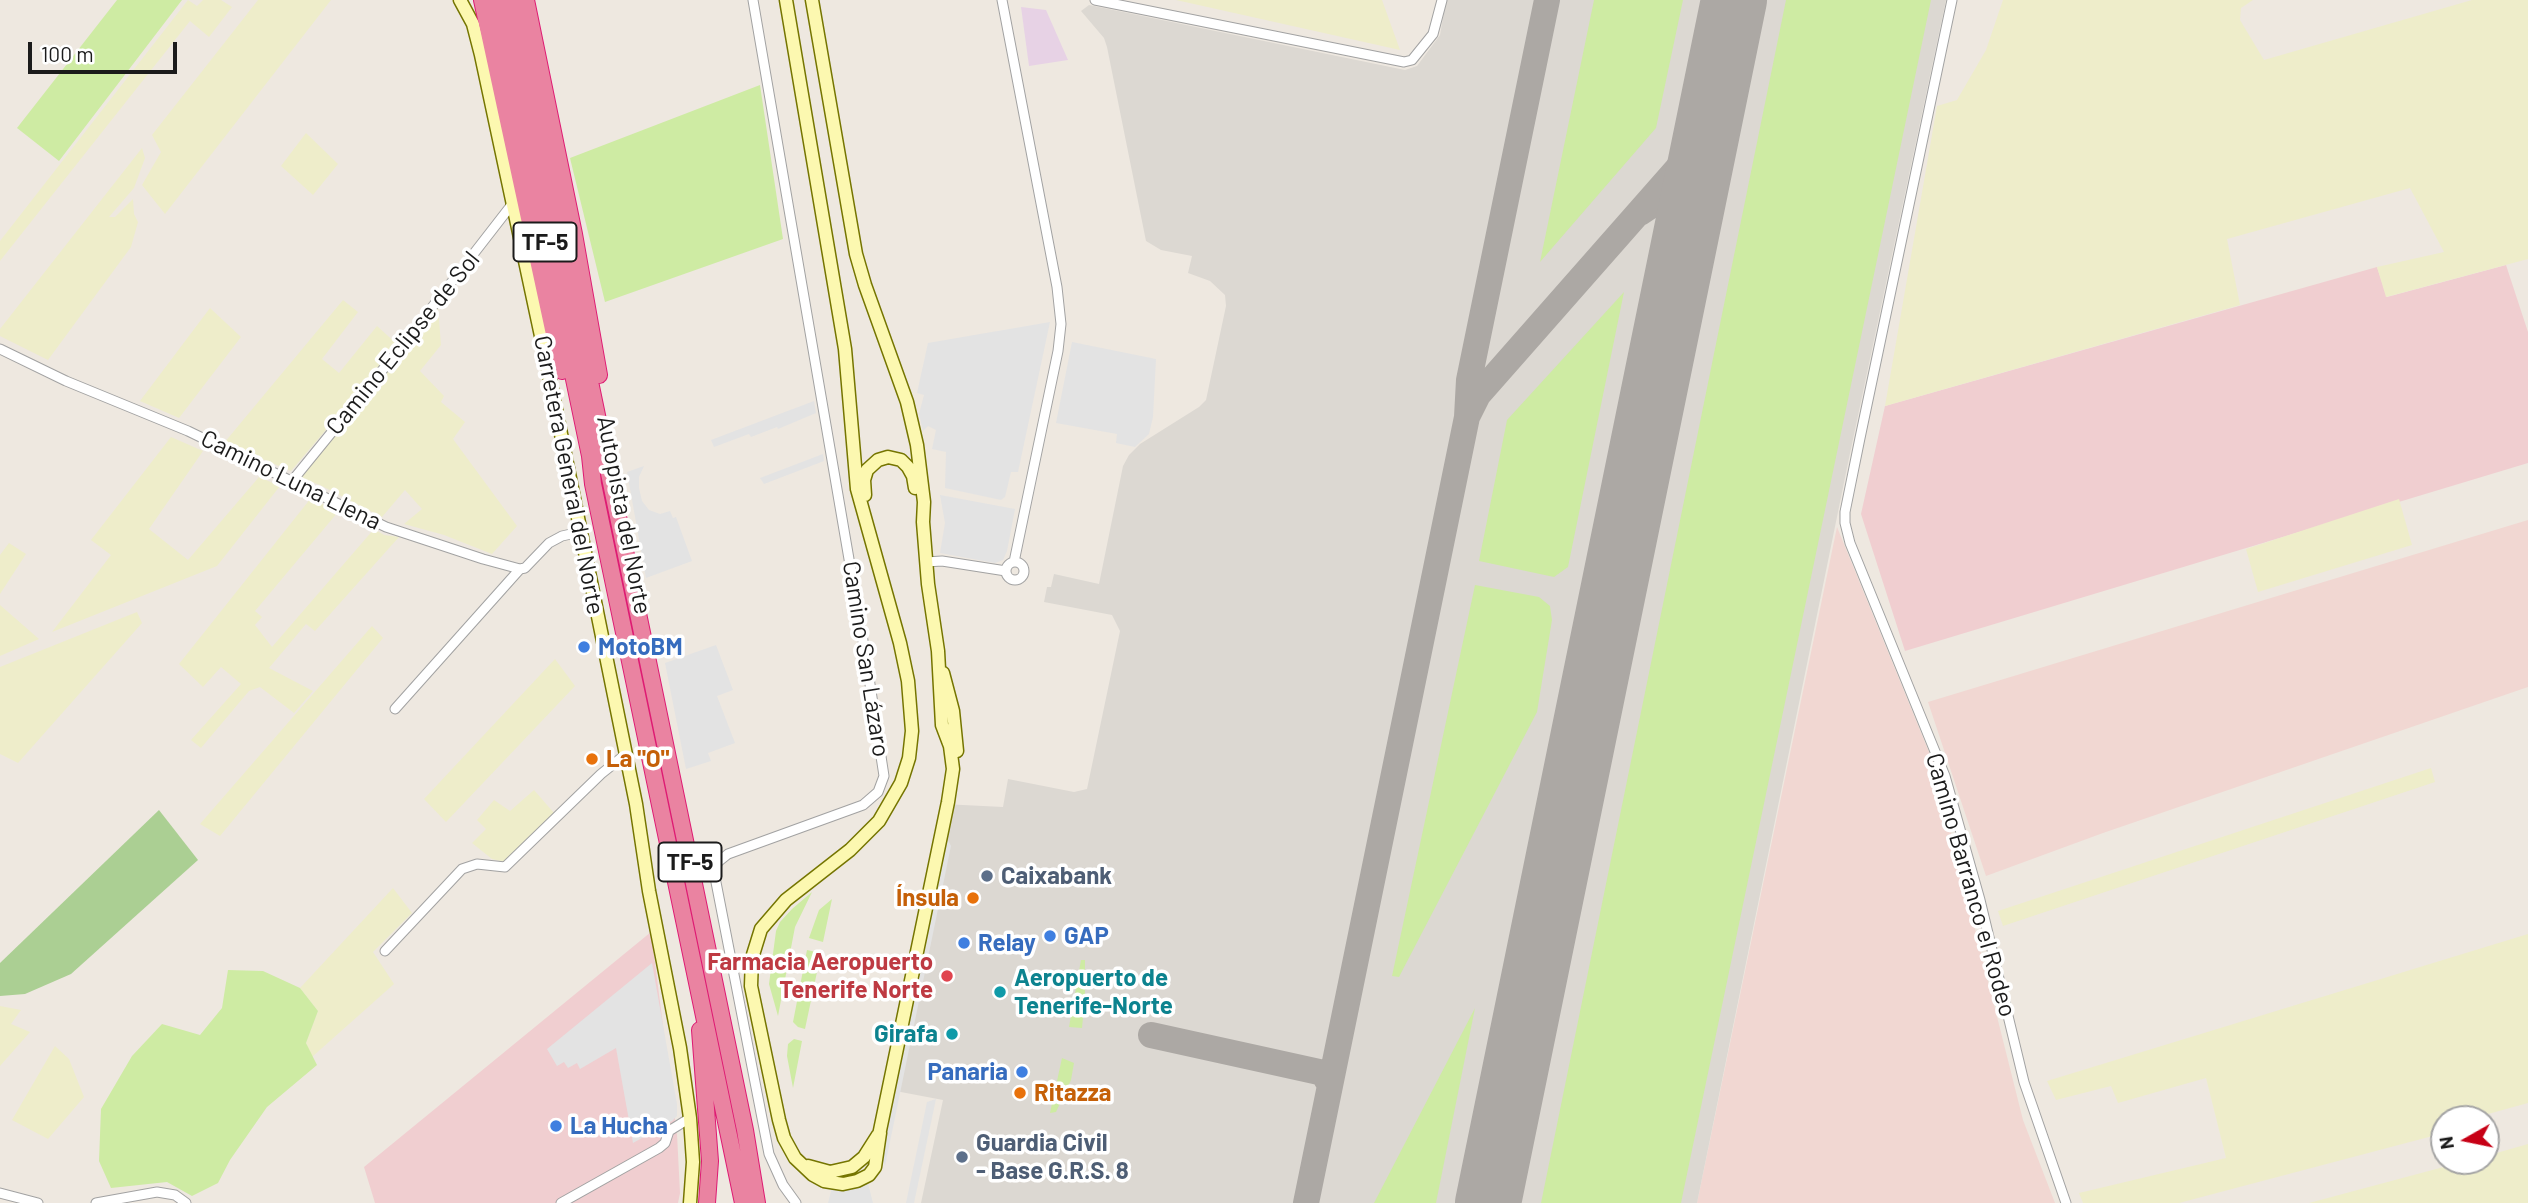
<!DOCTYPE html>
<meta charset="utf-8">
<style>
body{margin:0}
#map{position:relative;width:2528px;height:1203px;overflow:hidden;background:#eee8e0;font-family:Barlow,sans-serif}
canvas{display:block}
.north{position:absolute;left:2430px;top:1105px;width:70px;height:70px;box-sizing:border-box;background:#fff;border:2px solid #a4a4a4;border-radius:50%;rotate:261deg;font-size:19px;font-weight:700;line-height:28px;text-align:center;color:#1b1b1b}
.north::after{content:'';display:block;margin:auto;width:24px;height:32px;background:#c70015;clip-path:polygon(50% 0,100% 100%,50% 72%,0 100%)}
.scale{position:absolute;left:28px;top:42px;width:149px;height:32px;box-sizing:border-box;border:4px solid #1b1b1b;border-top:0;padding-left:9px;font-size:21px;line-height:24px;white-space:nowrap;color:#1b1b1b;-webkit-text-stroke:5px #fff;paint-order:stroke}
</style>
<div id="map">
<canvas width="2528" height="1203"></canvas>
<div class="north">N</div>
<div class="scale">100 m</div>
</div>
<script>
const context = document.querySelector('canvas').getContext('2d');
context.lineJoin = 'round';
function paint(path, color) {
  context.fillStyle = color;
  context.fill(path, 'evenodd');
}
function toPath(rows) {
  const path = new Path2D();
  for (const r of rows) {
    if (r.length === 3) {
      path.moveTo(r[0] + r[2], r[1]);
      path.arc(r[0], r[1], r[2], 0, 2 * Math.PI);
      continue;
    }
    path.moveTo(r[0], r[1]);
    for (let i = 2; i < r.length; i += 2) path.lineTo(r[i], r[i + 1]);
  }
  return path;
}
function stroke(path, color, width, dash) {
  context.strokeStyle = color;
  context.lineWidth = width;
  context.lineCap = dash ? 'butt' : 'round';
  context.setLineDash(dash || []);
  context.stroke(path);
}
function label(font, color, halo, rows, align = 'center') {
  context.font = font + ' Barlow,sans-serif';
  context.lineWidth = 7;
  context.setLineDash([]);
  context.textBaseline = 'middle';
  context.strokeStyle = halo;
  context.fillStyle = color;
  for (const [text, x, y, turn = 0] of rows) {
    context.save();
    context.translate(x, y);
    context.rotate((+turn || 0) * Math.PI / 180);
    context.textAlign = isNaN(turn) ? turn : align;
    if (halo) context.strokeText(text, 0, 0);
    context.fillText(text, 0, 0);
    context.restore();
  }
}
paint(toPath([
 [2506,265,2528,332,2528,463,1905,651,1861,514,1885,406,2377,267,2387,297],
 [651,932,677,1134,680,1193,678,1203,375,1203,364,1167]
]), '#f0ced0');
paint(toPath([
 [1021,7,1046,10,1068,60,1029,66]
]), '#e7d2e5');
paint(toPath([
 [2528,520,2528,687,2103,833,1986,876,1928,702],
 [1837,527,1933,762,2023,1120,2055,1203,1697,1203]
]), '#f1d7d2');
paint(toPath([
 [1446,0,1946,0,1849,458,1697,1203,921,1203,943,1100,885,1089,943,804,1003,807,1008,779,1074,792,1087,789,1120,631,1112,615,1044,602,1047,587,1051,587,1054,574,1099,584,1123,466,1129,455,1140,444,1199,407,1206,400,1226,306,1225,295,1210,281,1188,273,1192,256,1161,250,1146,241,1107,47,1104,38,1081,11,1089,5,1405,70,1417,66,1440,35]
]), '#dcd8d2');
paint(toPath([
 [188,0,197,6,203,0,221,0,232,7,209,37,190,21,0,261,0,241],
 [258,0,331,0,165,214,142,185,161,152,152,135],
 [1176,0,1382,0,1400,50],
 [2003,0,2253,0,2241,8,2240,20,2264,60,2472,0,2528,0,2528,259,2386,297,2377,267,2444,252,2410,188,2227,239,2240,305,1885,406,1937,106,1957,100,1986,50],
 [306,133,338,164,313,195,281,166],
 [142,148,145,158,134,188,109,217,115,217,133,199,134,214,138,222,131,247,48,360,0,336,0,329],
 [343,300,358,312,322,359,339,373,377,326,398,345,291,471,224,443],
 [438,307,441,345,420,371,444,396,441,402,465,422,453,439,517,526,492,554,444,535,404,524,422,509,405,490,382,517,320,485,301,478],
 [210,308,241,337,179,418,140,401],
 [171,437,203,451,149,529,188,560,259,477,280,486,217,566,52,632,111,555,91,540],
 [311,498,338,512,255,611,262,617,255,625,272,647,374,529,384,535,399,537,315,631,306,624,269,668,313,691,294,713,260,687,249,691,201,748,191,740,241,684,221,667,203,687,179,664],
 [2399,499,2412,545,2258,592,2246,549],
 [9,543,26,554,0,594,0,555],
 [0,605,39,639,0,656],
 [137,612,142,623,18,763,0,754,0,667],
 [372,626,383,638,220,836,200,824],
 [555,659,575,686,446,822,424,799],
 [2431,768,2435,782,2003,926,1998,911],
 [534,790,554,813,505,862,492,859,472,843,486,829,477,820,494,800,510,811],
 [393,888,412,913,373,952,394,984,312,1057,306,1043,318,1011,300,988],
 [2528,934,2528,1103,2470,1119,2444,1119,2444,1133,2179,1203,2083,1203,2079,1193,2226,1158,2206,1078,2118,1103,2111,1086,2056,1100,2047,1081],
 [0,1006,21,1010,11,1024,30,1032,0,1066],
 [55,1046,69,1059,84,1097,48,1139,12,1120],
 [2528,1144,2528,1203,2309,1203,2466,1161,2486,1161,2486,1156]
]), '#eeedca');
paint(toPath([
 [117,0,182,0,59,161,17,128],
 [1594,0,1683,0,1656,128,1540,262],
 [1786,0,1931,0,1681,1203,1541,1203],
 [760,85,783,239,605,302,570,158],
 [1624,292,1568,567,1554,577,1479,561,1507,420],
 [1475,585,1539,597,1550,606,1552,620,1537,712,1399,977,1392,976],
 [812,892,795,927,778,1016,769,984,776,931,780,922,792,909],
 [832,899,823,942,809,938,819,910],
 [807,950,821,953,805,1029,798,1027,793,1022],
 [1081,960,1085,960,1085,996,1082,1028,1069,1027],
 [228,970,263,971,300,988,318,1011,306,1043,317,1065,267,1107,230,1160,218,1183,192,1196,167,1182,111,1188,99,1161,101,1109,132,1056,162,1024,200,1035,222,1008],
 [1475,1008,1436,1203,1374,1203],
 [794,1039,802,1041,793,1088,787,1056,788,1044],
 [1062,1058,1074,1063,1071,1080,1056,1112,1050,1113]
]), '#ceeba3');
paint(toPath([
 [159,810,198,860,71,974,25,994,0,996,0,963]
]), '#abcf93');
paint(toPath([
 [1050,322,1018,472,1011,472,1005,497,1001,500,945,488,946,452,932,449,936,430,928,426,923,431,919,414,924,395,917,393,928,343],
 [1072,342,1156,359,1153,417,1149,434,1135,447,1116,443,1117,434,1056,423],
 [814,401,816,413,778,429,777,427,751,437,749,434,714,447,711,440],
 [823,454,824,461,764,484,760,478],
 [644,466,639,477,639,488,642,501,649,510,660,514,670,511,673,518,676,517,692,561,646,578,627,472],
 [940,495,1015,509,1007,551,1003,560,995,563,940,553,945,523],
 [716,645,733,690,717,696,735,743,708,753,711,761,686,769,665,663],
 [946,836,951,846,885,1166,881,1155],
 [652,963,677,1104,677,1116,672,1121,633,1143,616,1048,580,1069,577,1063,568,1068,564,1062,557,1066,547,1049],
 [936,1099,914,1203,906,1203,927,1102],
 [868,1183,873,1203,828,1203,832,1187,844,1188]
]), '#e3e3e3');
stroke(toPath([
 [1640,213,1652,205,1668,205,1676,209,1682,216,1685,226,1685,238],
 [1468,415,1478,395,1684,161,1698,136,1710,106,1719,74],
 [1151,1035,1319,1072,1324,1075,1330,1085],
 [1306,1203,1467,417,1469,380,1547,0]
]), '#aca8a4', 26);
stroke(toPath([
 [1488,1203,1734,0]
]), '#aca8a4', 66);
const minor = toPath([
 [753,0,866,658,884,776,878,792,863,805,728,854,718,862,714,872,769,1154,783,1185,796,1203],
 [1002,0,1057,287,1061,324,1058,351,1014,562],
 [1095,0,1404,62,1412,60,1433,34,1442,0],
 [1952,0,1860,438,1845,512,1845,523,1850,543,1945,776,1980,900,2024,1082,2066,1203],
 [0,349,66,381,188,431,386,527,483,559,520,569,525,568,549,543,562,536,580,532],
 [292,481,402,346,513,203],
 [926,562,942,561,1006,571],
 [1015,571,9],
 [395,709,520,569],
 [385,951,462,869,477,864,505,867,601,774,626,754],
 [0,1193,38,1203],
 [96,1203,157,1192,175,1195,186,1203],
 [561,1203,659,1148,665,1143,669,1131,690,1118]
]);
const secondary = toPath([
 [460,0,473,24,481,55,544,350,636,804,649,891,680,1048,690,1118,693,1162,690,1203],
 [786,0,845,349,857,489,900,643,908,681,912,731,909,758,901,783,879,821,850,850,786,900,761,929,752,958,751,986,779,1120,784,1138,795,1158,813,1175,824,1181,843,1184,857,1181,869,1175,875,1167,880,1133],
 [812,0,856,254,865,285,907,402,917,445,924,502,923,522,928,584,938,651,942,725,950,746,953,769,948,802,878,1140],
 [865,495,864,480,867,470,878,460,888,457,901,460,908,467,913,476,915,488],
 [943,673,953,711,957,751],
 [808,1166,830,1172,852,1167,864,1157,878,1135]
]);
const motorway = toPath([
 [482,0,562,371],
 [495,0,590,456,593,484,743,1203],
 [511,0,745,1130,757,1203],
 [526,0,574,234,599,375],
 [700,1030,710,1161,707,1203]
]);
stroke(minor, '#a2a2a2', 11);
stroke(secondary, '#757500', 15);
stroke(motorway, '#de1b73', 18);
stroke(minor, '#fff', 9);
stroke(secondary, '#fcf8b0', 12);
stroke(motorway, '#ea83a1', 16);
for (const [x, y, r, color] of [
 [584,647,7,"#3f7fe0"],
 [592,759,7,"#e8710a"],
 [987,876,7,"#5c6f8a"],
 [973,898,7,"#e8710a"],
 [1050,936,7,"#3f7fe0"],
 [964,943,7,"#3f7fe0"],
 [947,976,7,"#e0444e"],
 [1000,992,7,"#0f9aa8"],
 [952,1034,7,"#0f9aa8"],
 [1022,1072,7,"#3f7fe0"],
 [1020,1093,7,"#e8710a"],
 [556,1126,7,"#3f7fe0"],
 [962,1157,7,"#5c6f8a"]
]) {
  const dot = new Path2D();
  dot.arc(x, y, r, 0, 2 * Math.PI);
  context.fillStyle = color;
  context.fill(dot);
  stroke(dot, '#fff', 2.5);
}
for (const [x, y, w] of [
 [545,242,63],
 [690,862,63]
]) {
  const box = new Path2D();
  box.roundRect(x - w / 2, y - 19.5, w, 39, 5);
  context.fillStyle = '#fff';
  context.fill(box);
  stroke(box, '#1b1b1b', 2);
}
label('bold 23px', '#1b1b1b', null, [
 ["TF-5",545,242],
 ["TF-5",690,862]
]);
label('24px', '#1b1b1b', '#fff', [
 ["Camino Eclipse de Sol",403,343,-51],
 ["Carretera General del Norte",569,475,79],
 ["Camino Luna Llena",291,480,26],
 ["Autopista del Norte",624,515,79],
 ["Camino San Lázaro",866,659,81],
 ["Camino Barranco el Rodeo",1971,885,74]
]);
label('bold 24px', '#366cbe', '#fff', [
 ["MotoBM",598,647],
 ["GAP",1064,936],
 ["Relay",978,943],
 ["Panaria",1008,1072,"right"],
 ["La Hucha",570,1126]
], 'left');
label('bold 24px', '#c56008', '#fff', [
 ["La \"O\"",606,759],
 ["Ínsula",959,898,"right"],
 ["Ritazza",1034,1093]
], 'left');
label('bold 24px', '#4e5e75', '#fff', [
 ["Caixabank",1001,876],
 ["Guardia Civil",976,1143],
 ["- Base G.R.S. 8",976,1171]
], 'left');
label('bold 24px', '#be3a42', '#fff', [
 ["Farmacia Aeropuerto",933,962],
 ["Tenerife Norte",933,990]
], 'right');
label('bold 24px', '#0d838f', '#fff', [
 ["Aeropuerto de",1014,978],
 ["Tenerife-Norte",1014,1006],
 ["Girafa",938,1034,"right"]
], 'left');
</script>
